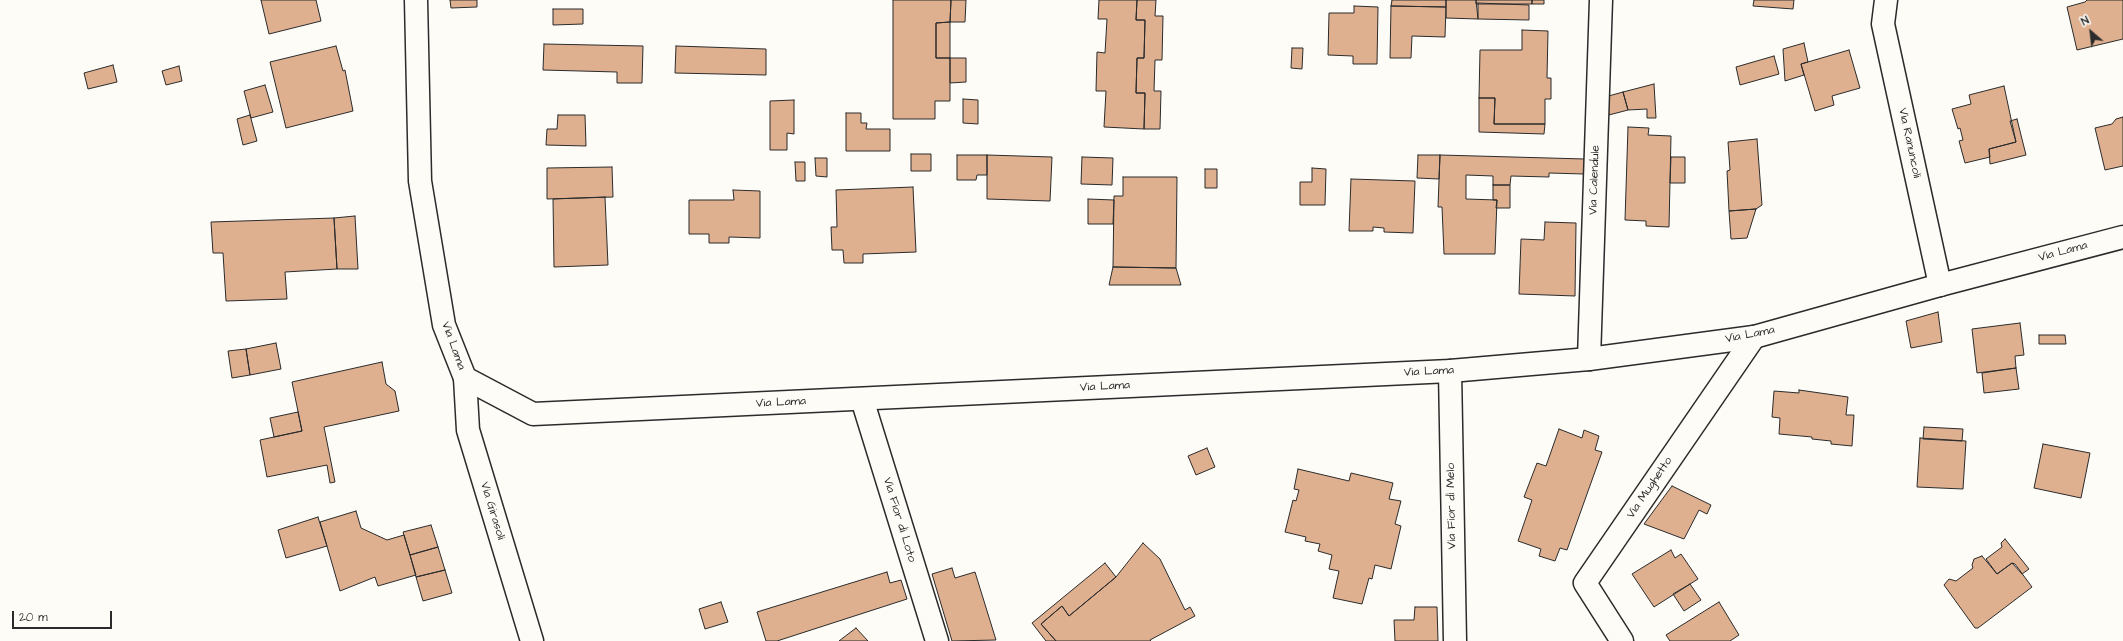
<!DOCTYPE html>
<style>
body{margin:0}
#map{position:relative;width:2123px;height:641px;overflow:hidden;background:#fdfcf7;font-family:"Architects Daughter",sans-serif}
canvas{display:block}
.north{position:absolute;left:2071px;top:12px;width:40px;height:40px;-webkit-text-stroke:3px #fdfcf7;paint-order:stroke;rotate:332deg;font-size:11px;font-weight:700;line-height:16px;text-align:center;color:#2b2b2b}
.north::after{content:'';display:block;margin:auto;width:14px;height:18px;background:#2b2b2b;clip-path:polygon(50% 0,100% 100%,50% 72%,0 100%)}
.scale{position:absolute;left:12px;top:611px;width:100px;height:18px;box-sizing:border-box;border:2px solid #2b2b2b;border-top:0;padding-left:5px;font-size:12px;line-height:14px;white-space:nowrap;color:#2b2b2b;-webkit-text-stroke:3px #fdfcf7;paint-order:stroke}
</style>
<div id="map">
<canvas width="2123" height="641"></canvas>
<div class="north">N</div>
<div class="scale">20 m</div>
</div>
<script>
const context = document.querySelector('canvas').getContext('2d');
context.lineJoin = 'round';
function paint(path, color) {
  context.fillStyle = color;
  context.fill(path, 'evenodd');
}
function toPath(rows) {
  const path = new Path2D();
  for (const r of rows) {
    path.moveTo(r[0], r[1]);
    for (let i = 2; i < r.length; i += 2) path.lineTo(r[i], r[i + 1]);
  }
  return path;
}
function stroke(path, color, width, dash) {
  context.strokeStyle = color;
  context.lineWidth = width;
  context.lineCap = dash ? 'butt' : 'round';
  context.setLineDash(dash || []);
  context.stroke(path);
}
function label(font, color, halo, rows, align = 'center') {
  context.font = font + ' "Architects Daughter",sans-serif';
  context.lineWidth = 3;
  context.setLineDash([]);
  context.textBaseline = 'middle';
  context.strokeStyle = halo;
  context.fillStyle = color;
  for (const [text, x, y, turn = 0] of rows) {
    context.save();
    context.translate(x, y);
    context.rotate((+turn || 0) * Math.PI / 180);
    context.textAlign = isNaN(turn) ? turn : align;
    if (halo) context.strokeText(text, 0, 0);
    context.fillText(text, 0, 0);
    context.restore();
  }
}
const building = toPath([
 [261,0,316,0,321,21,269,34,261,0],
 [450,0,477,0,477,7,451,8,450,0],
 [893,0,951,0,950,22,936,23,936,58,950,58,950,101,935,101,935,119,893,119,893,0],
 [951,0,966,0,965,22,950,22,951,0],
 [1099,0,1137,0,1136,20,1145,20,1144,58,1137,58,1136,93,1145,93,1144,129,1104,127,1106,91,1096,91,1097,52,1105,53,1107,19,1098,19,1099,0],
 [1137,0,1156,0,1155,16,1163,16,1162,60,1155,60,1154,91,1161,91,1160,129,1144,129,1145,93,1136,93,1137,58,1144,58,1145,20,1136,20,1137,0],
 [1392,0,1446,0,1446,7,1391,6,1392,0],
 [1446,0,1476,0,1478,19,1446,18,1446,0],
 [1476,0,1532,0,1532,4,1476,4,1476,0],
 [1532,0,1544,0,1544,4,1532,4,1532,0],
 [1754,0,1794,0,1793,9,1753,6,1754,0],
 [2087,0,2123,0,2123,39,2077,50,2067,7,2085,2,2087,0],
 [1478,3,1529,5,1529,20,1478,19,1478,3],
 [1354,6,1378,7,1377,64,1353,64,1353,56,1328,55,1329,13,1354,13,1354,6],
 [1391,6,1446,7,1445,37,1412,36,1411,58,1390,58,1391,6],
 [553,9,583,9,583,24,553,25,553,9],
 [950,22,950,58,936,58,936,23,950,22],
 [1522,30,1548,31,1547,78,1551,78,1551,99,1545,99,1545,124,1494,124,1495,98,1479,98,1480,50,1522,50,1522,30],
 [1804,43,1808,62,1801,64,1804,75,1785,81,1783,49,1804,43],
 [544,44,643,46,642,83,617,83,617,72,543,70,544,44],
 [336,46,343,71,345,70,353,111,286,128,270,62,336,46],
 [676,46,766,49,766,75,675,73,676,46],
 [1292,48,1303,48,1302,69,1291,68,1292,48],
 [1849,50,1860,88,1832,96,1834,105,1815,111,1801,64,1849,50],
 [1774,56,1779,74,1740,85,1736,67,1774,56],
 [950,58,966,58,966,82,950,83,950,58],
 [113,65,117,82,88,89,84,73,113,65],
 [179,66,182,81,166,85,162,71,179,66],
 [1654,84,1656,118,1647,118,1647,109,1628,110,1623,92,1654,84],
 [265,85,273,112,251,118,244,91,265,85],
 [2004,86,2016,142,1989,149,1990,157,1965,163,1959,141,1963,140,1960,128,1958,129,1952,109,1971,104,1969,95,2004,86],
 [1623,92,1628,110,1605,116,1605,97,1623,92],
 [1479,98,1495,98,1494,124,1545,124,1544,134,1479,132,1479,98],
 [963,99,978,100,978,124,963,123,963,99],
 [794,100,794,134,787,133,787,150,770,150,770,101,794,100],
 [846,113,861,113,861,123,867,123,866,129,890,129,890,151,846,151,846,113],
 [250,115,257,141,243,145,237,119,250,115],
 [558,115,585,115,586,146,546,145,547,129,557,129,558,115],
 [2123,117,2123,166,2105,170,2095,128,2112,124,2116,119,2123,117],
 [2017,119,2026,155,1990,164,1989,149,2016,142,2010,121,2017,119],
 [1628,127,1649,128,1648,135,1671,136,1669,227,1646,226,1646,221,1625,220,1628,127],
 [1757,139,1762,205,1756,209,1729,211,1727,171,1730,170,1728,142,1757,139],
 [911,154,931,154,931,171,911,171,911,154],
 [957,155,987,155,987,175,977,175,976,180,957,180,957,155],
 [987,155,1052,157,1050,201,987,199,987,155],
 [1418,155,1440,155,1439,179,1417,178,1418,155],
 [1440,155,1585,159,1584,174,1549,173,1549,177,1511,176,1510,185,1493,185,1493,176,1466,175,1466,199,1497,200,1495,254,1444,254,1442,207,1438,207,1440,155],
 [1082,157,1113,158,1112,185,1081,184,1082,157],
 [1671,157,1685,157,1685,183,1670,183,1671,157],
 [815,158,827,158,827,177,816,176,815,158],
 [795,162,805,162,805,181,796,181,795,162],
 [612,167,613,197,547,199,547,168,612,167],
 [1312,168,1326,169,1325,205,1300,205,1300,182,1312,182,1312,168],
 [1205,169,1217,169,1217,188,1205,188,1205,169],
 [1123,177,1177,177,1176,268,1113,267,1114,196,1123,196,1123,177],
 [1351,179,1415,181,1413,233,1384,232,1384,228,1373,227,1373,231,1349,231,1351,179],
 [1493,185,1510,185,1510,208,1496,208,1497,200,1493,200,1493,185],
 [913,187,916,252,863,254,863,263,844,263,843,250,832,250,831,227,837,227,836,190,913,187],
 [733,190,760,191,760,238,729,237,729,243,709,243,709,234,689,234,689,200,734,200,733,190],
 [605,197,608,265,554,267,553,199,605,197],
 [1088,199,1114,200,1113,224,1088,224,1088,199],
 [1756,209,1747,238,1731,239,1729,211,1756,209],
 [355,216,358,269,337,269,334,218,355,216],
 [334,218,337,269,285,272,287,299,226,301,223,253,213,253,211,222,334,218],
 [1545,222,1576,223,1575,296,1519,294,1521,239,1544,240,1545,222],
 [1113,267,1176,268,1181,285,1109,285,1113,267],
 [1938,312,1942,342,1911,348,1906,321,1938,312],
 [2020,323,2024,355,2015,356,2016,368,1977,373,1972,329,2020,323],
 [2039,335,2065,335,2066,344,2039,344,2039,335],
 [276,343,281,369,250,375,246,349,276,343],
 [246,349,250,375,232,378,228,351,246,349],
 [382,362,386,384,395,391,399,411,324,427,335,482,330,483,327,465,267,477,260,440,302,431,292,382,382,362],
 [2016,368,2019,389,1984,393,1982,373,2016,368],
 [1799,390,1848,397,1846,415,1854,415,1852,446,1831,444,1831,441,1812,439,1812,437,1779,434,1780,418,1772,417,1774,391,1799,393,1799,390],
 [298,412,302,431,274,437,270,418,298,412],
 [1924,427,1963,429,1962,441,1923,439,1924,427],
 [1559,429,1582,438,1584,430,1599,436,1595,450,1602,452,1567,550,1560,548,1555,561,1539,556,1541,549,1518,541,1532,500,1524,497,1537,463,1546,466,1559,429],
 [1920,438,1966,441,1963,489,1917,487,1920,438],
 [2043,444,2090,453,2081,498,2034,488,2043,444],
 [1207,448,1215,467,1196,475,1188,456,1207,448],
 [1298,469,1349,481,1351,473,1393,483,1389,499,1401,501,1395,524,1401,526,1391,569,1375,565,1372,579,1369,578,1362,604,1333,598,1339,571,1329,569,1332,555,1318,551,1320,544,1305,541,1306,537,1285,532,1293,500,1296,501,1299,490,1294,489,1298,469],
 [1672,486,1711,505,1707,514,1699,510,1684,539,1644,524,1672,486],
 [356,511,361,528,387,540,404,535,416,575,378,586,375,577,340,591,320,522,356,511],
 [318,517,327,546,286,558,278,530,318,517],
 [431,525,438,547,410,555,403,532,431,525],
 [2005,539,2029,569,2022,574,2012,563,1997,574,1986,559,2002,547,2001,543,2005,539],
 [1143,543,1160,559,1185,610,1190,607,1195,616,1150,640,1151,641,1056,641,1041,624,1062,606,1069,616,1116,577,1143,543],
 [438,547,445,570,416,577,410,555,438,547],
 [1671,550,1675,558,1681,554,1698,579,1654,607,1632,574,1671,550],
 [1982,556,1997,574,2012,563,2015,564,2032,587,1978,628,1975,628,1944,585,1949,579,1956,581,1973,568,1972,565,1974,559,1982,556],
 [1105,563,1116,577,1069,616,1062,606,1041,624,1056,641,1046,641,1032,623,1105,563],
 [952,568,955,578,975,572,996,640,952,641,932,574,952,568],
 [445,570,452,593,423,601,416,577,445,570],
 [887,572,890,583,901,580,907,599,777,641,766,641,757,612,887,572],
 [1690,584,1701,600,1684,611,1673,594,1690,584],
 [721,602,728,622,705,629,699,609,721,602],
 [1719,602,1739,635,1730,641,1670,641,1666,635,1719,602],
 [1415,607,1437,607,1438,641,1395,641,1394,620,1414,620,1415,607],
 [856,628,868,641,839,641,856,628]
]);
paint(building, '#dfb090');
stroke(building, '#2b2b2b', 1);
const street = toPath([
 [1886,0,1883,24,1940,285],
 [1589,359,1601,0],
 [1450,371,1455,641],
 [465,378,468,430,532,641],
 [862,399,937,641],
 [1622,641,1585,583,1754,337]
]);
const secondary = toPath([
 [416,0,420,181,444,325,465,378,533,414,1450,371,1589,359,1754,337,1940,285,2123,237]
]);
stroke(street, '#2b2b2b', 25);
stroke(secondary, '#2b2b2b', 25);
stroke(street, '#fdfcf7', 22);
stroke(secondary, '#fdfcf7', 22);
label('12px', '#2b2b2b', '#fdfcf7', [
 ["Via Ranuncoli",1909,143,78],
 ["Via Calendule",1595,180,-88],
 ["Via Lama",2063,252,-15],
 ["Via Lama",1750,335,-11],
 ["Via Lama",453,346,70],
 ["Via Lama",1429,372,-3],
 ["Via Lama",1105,387,-3],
 ["Via Lama",781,403,-3],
 ["Via Mughetto",1650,488,-56],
 ["Via Fior di Melo",1452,506,-91],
 ["Via Girasoli",492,511,73],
 ["Via Fior di Loto",899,520,73]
]);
</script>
